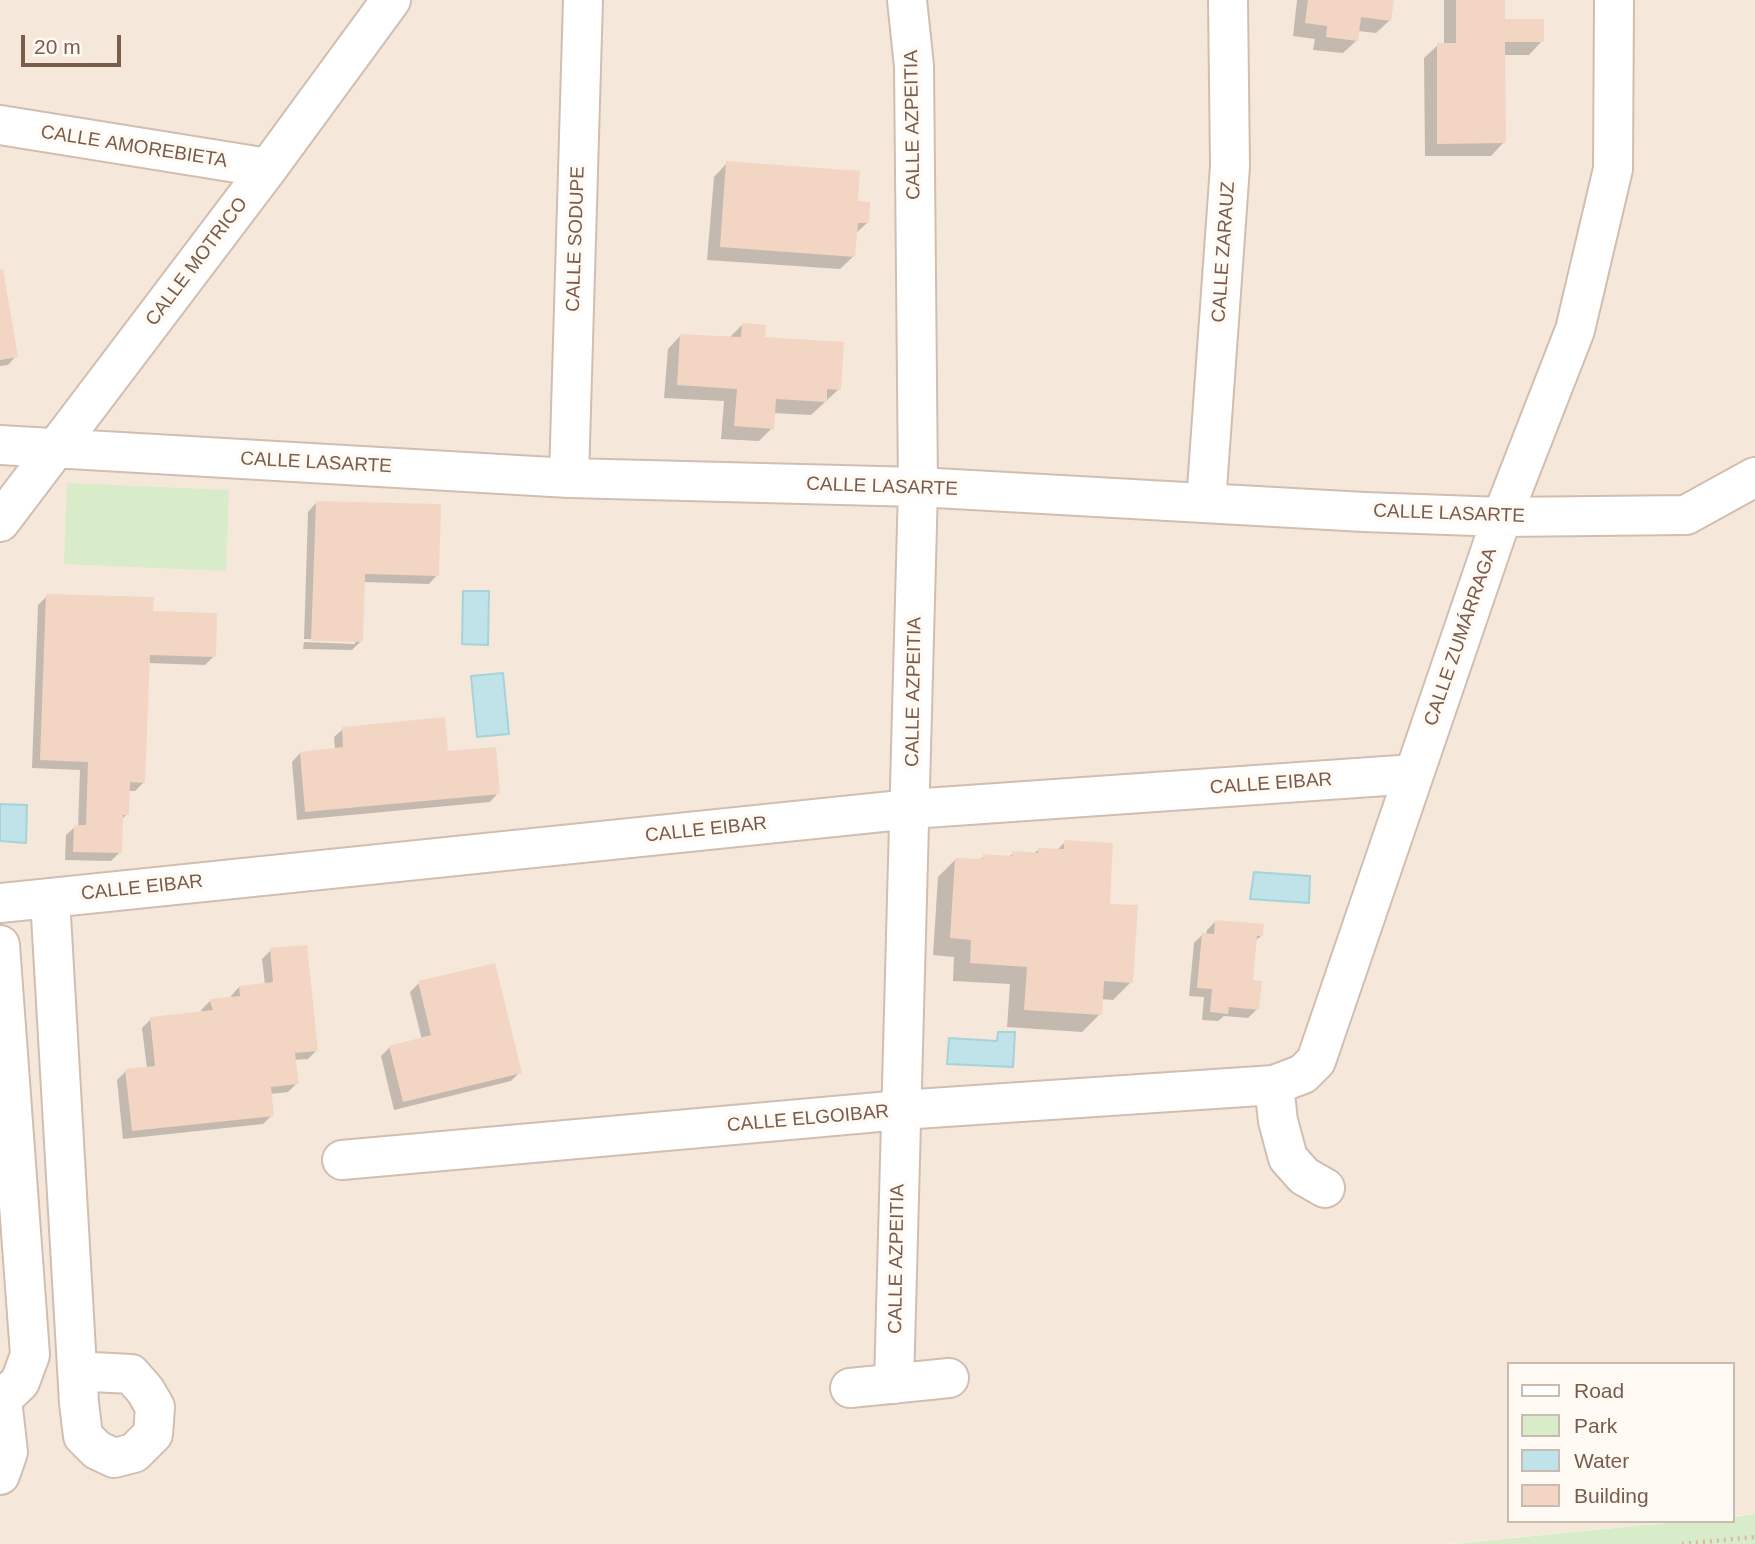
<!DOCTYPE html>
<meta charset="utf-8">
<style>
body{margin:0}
#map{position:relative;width:1755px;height:1544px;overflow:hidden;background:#fdf6ec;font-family:Helvetica,sans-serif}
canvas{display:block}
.legend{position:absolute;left:1507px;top:1362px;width:228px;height:161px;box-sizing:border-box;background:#fffaf3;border:2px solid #cabbb1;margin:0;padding:9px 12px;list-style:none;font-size:21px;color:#7a5c4d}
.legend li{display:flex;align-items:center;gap:14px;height:35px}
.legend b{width:35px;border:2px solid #cabbb1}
.scale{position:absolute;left:21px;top:35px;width:100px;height:32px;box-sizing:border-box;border:4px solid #7a5c4d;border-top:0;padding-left:9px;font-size:21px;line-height:24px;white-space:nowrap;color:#7a5c4d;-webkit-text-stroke:5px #fffaf3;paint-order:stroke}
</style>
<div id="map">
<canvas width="1755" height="1544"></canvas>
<ul class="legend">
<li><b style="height:9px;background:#fff"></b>Road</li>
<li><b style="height:19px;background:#d8ecc9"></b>Park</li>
<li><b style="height:19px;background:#bfe3e8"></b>Water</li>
<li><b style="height:19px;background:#f3d5c3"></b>Building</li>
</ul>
<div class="scale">20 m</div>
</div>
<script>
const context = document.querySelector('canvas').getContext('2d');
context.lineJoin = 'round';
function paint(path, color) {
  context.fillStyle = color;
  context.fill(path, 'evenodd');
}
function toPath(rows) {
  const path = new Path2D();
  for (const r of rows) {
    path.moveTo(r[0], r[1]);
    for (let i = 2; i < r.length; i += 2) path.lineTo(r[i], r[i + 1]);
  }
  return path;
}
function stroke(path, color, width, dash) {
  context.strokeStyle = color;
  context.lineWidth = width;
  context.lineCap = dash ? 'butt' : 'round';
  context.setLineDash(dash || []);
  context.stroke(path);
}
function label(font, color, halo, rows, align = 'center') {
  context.font = font + ' Helvetica,sans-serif';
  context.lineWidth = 7;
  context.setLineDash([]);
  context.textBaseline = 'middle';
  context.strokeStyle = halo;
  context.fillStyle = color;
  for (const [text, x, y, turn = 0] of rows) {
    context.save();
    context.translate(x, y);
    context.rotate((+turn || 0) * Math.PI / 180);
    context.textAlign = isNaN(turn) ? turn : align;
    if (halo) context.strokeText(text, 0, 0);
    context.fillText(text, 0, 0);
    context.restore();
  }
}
paint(toPath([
 [0,0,1755,0,1755,1514,1732,1516,1732,1364,1508,1364,1508,1521,1683,1521,1448,1544,0,1544]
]), '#f5e8da');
paint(toPath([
 [67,483,229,490,226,571,64,564],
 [1755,1514,1755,1544,1452,1544,1685,1521,1732,1521,1732,1517]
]), '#d8ecc9');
const water = toPath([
 [463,591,489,591,488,645,462,644,463,591],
 [503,673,509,734,477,737,471,676,503,673],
 [0,804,27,805,26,843,0,841,0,804],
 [1254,872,1310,876,1309,903,1250,899,1254,872],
 [998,1032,1015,1032,1013,1067,947,1064,949,1038,997,1041,998,1032]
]);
paint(water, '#bfe3e8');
stroke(water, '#a5d3da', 2);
paint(toPath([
 [1297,0,1392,0,1390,20,1376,33,1358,31,1357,40,1343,53,1313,50,1315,39,1293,36],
 [1444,0,1503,0,1503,21,1542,41,1529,55,1504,55,1504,142,1491,156,1425,156,1424,58,1438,45,1444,45],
 [727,163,856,202,867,223,855,234,854,256,840,269,707,260,714,177],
 [0,271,16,356,8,365,0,366],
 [742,325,839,389,811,415,773,413,772,428,759,441,721,439,724,401,664,398,668,349,681,335,729,338],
 [316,503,437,575,429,584,363,582,361,641,352,650,303,649,304,642,355,644,355,640,304,639,308,512],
 [47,596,151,613,214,656,205,665,148,663,144,782,135,791,128,791,127,814,121,820,120,852,111,861,65,860,66,835,75,827,78,827,80,770,32,768,38,605],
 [343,729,447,753,498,793,490,802,297,820,292,762,300,753,335,750,334,737],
 [1065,842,1108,905,1131,982,1113,1000,1101,999,1100,1014,1082,1032,1007,1027,1010,984,953,981,954,957,933,955,938,877,956,859,979,861,984,856,1008,858,1013,853,1034,854,1039,849,1056,851],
 [1215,922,1261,936,1255,941,1251,982,1257,1009,1248,1018,1224,1016,1218,1021,1202,1020,1204,997,1189,996,1194,943,1203,934,1206,935,1207,930],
 [271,950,317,1050,308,1059,294,1060,297,1083,288,1092,270,1094,272,1115,263,1124,123,1139,117,1080,126,1071,147,1069,142,1028,151,1019,203,1013,201,1010,210,1001,231,999,231,996,239,987,265,985,262,959],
 [419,983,520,1072,511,1081,394,1110,381,1056,390,1047,422,1040,410,992]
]), '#0003');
paint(toPath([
 [1308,0,1394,0,1391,21,1361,17,1358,41,1326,37,1327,26,1305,23],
 [1456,0,1505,0,1505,19,1544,19,1544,42,1505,42,1506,143,1437,144,1437,43,1456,43],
 [726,161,860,171,858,201,870,202,869,223,858,223,855,257,720,247],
 [3,269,18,357,0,360,0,270],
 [742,323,766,325,765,337,844,342,841,390,827,389,827,402,776,399,774,429,734,426,737,389,677,385,680,334,741,337],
 [316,501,441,504,439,576,365,574,363,642,311,641],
 [46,594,154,597,153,611,217,613,216,657,150,655,145,783,130,782,129,815,123,815,122,853,73,852,74,825,86,825,88,762,40,760],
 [445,717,448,751,496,747,500,794,305,812,300,752,343,747,342,727],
 [1064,840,1113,843,1110,904,1138,905,1133,983,1104,981,1102,1015,1024,1010,1027,967,970,963,971,940,950,938,955,858,983,859,983,854,1012,856,1012,851,1038,853,1038,848,1064,849],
 [1215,920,1264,924,1263,936,1257,936,1253,980,1262,981,1259,1010,1229,1007,1228,1014,1210,1012,1212,989,1197,988,1202,933,1214,934],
 [307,945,318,1051,295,1053,299,1084,271,1087,274,1116,132,1131,125,1069,155,1066,150,1017,213,1010,209,999,240,996,239,986,273,982,270,948],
 [495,963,522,1073,403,1102,389,1046,431,1035,418,981]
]), '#f3d5c3');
const minor = toPath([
 [0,125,268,168],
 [0,445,569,478,918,487,1364,512,1502,517,1686,515,1755,477],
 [569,478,583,0],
 [1206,503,1230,166,1228,0],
 [0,522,268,168,391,0],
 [50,898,79,1403,83,1436,97,1450,114,1458,134,1453,153,1434,155,1407,145,1390,131,1374,93,1372,78,1374],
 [0,903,911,809,1414,774],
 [0,945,30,1355,20,1382,0,1401],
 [1274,1085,1278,1121,1288,1158,1304,1176,1325,1188],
 [342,1160,901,1110,1274,1085,1303,1074,1316,1061,1502,517,1575,330,1613,169,1614,0],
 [894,1384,918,487,914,66,907,0],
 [850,1388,949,1378],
 [0,1475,8,1452,2,1400]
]);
stroke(minor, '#d1beb0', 42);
stroke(toPath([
 [1682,1544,1755,1537]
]), '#d9b8a5', 4.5, [2, 5]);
stroke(minor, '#fff', 38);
label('19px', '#7a5c4d', '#fffaf3', [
 ["CALLE AZPEITIA",913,125,-91],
 ["CALLE AMOREBIETA",134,147,9],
 ["CALLE SODUPE",576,239,-88],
 ["CALLE ZARAUZ",1224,252,-86],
 ["CALLE MOTRICO",197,262,-53],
 ["CALLE LASARTE",316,463,3],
 ["CALLE LASARTE",882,487,2],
 ["CALLE LASARTE",1449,514,2],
 ["CALLE ZUMÁRRAGA",1461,637,-71],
 ["CALLE AZPEITIA",914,692,-89],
 ["CALLE EIBAR",1271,784,-4],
 ["CALLE EIBAR",706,830,-6],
 ["CALLE EIBAR",142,888,-6],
 ["CALLE ELGOIBAR",808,1119,-5],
 ["CALLE AZPEITIA",897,1259,-89]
]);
</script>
